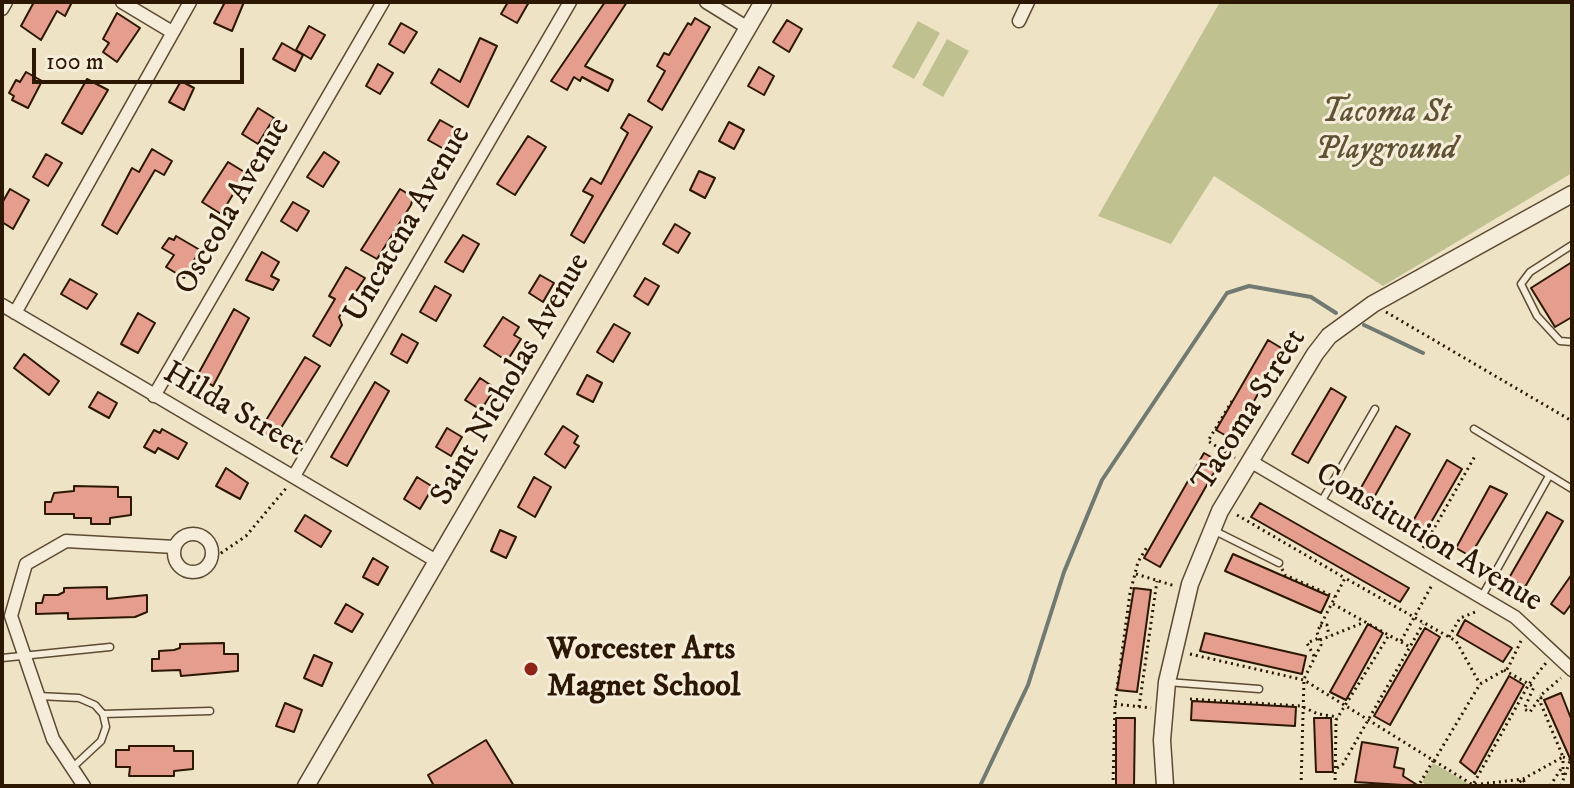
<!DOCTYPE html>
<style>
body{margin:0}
#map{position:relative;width:1574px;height:788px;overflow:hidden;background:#efe3c5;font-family:"IM FELL DW Pica",serif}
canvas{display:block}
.frame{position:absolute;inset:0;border:4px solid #2c1702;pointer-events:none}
.scale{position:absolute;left:32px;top:48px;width:212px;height:36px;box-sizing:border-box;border:4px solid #2c1702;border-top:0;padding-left:10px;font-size:24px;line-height:28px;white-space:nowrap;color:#2c1702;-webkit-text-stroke:6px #f5edd9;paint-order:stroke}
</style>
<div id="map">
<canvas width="1574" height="788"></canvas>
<div class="frame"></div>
<div class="scale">100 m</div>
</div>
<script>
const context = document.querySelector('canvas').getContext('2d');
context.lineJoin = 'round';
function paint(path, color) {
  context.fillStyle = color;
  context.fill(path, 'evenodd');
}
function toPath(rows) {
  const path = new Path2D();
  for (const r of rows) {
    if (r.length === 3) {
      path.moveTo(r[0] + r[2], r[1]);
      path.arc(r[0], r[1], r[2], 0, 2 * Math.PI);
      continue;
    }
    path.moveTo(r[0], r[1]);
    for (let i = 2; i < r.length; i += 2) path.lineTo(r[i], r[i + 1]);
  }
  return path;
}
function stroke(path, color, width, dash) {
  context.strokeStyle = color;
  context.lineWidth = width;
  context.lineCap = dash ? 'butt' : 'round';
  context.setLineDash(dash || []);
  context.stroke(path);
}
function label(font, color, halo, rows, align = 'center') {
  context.font = font + ' "IM FELL DW Pica",serif';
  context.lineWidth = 6;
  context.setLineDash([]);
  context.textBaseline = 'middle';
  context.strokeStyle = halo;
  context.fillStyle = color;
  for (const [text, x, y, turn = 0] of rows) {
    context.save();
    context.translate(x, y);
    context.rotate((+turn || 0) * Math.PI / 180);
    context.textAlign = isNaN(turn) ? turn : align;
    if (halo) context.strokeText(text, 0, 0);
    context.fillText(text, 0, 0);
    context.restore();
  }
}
paint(toPath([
 [1220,2,1572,2,1572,173,1383,286,1214,176,1171,244,1098,216],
 [918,21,940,33,914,79,892,67],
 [947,39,969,51,943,97,922,85],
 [1433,763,1471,785,1470,786,1429,786,1422,782]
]), '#c0c190');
stroke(toPath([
 [1364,325,1423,353],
 [980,786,1028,685,1064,572,1102,480,1227,293,1249,286,1311,297,1336,313]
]), '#717973', 4);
const building = toPath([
 [34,2,72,2,65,16,57,11,41,40,21,26,34,2],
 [225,2,244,2,232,31,214,23,225,2],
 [508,2,529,2,517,23,501,14,508,2],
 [605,2,627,2,585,66,613,80,608,91,582,77,580,81,574,77,567,90,551,81,605,2],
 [117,13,140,28,117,62,103,52,109,43,103,39,117,13],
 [695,18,710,27,662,110,648,101,665,71,657,66,664,53,669,55,688,23,691,25,695,18],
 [787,20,802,29,789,52,773,42,787,20],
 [401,23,417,32,404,53,389,44,401,23],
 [309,26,325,35,311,59,296,50,309,26],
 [480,38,497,46,468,107,431,83,439,69,460,82,480,38],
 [282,43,303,55,295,71,273,59,282,43],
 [378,64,393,73,380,94,366,86,378,64],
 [759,67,774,76,764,95,748,86,759,67],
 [26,72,42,81,28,108,12,100,14,96,9,93,16,80,20,82,26,72],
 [87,79,108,90,82,134,62,123,87,79],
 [181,81,194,88,184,110,169,102,181,81],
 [258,108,274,118,258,144,242,134,258,108],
 [629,114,652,127,584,243,571,235,593,196,583,191,591,178,601,184,628,133,621,128,629,114],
 [440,120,456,129,444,149,428,140,440,120],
 [729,122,744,130,734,149,719,141,729,122],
 [528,136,546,147,515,195,497,184,528,136],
 [152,149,172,161,164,175,155,170,117,234,102,225,132,168,139,172,152,149],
 [324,152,339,162,323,187,307,177,324,152],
 [46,154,62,163,48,186,33,177,46,154],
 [228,162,246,173,221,214,202,202,228,162],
 [699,171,715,178,705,198,690,190,699,171],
 [10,189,29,200,13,229,2,222,2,203,10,189],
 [400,189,413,197,411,205,377,259,361,250,400,189],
 [293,202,309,211,297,231,281,221,293,202],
 [675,224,690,233,678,253,663,244,675,224],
 [463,235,479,244,463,272,445,262,463,235],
 [176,236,200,250,184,278,166,267,174,255,162,248,169,238,174,240,176,236],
 [262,252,279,262,271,276,279,280,273,290,246,280,262,252],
 [1572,262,1572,317,1555,327,1531,288,1572,262],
 [346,267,365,278,339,317,342,325,330,346,313,336,335,299,329,296,346,267],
 [540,275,554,283,543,302,529,293,540,275],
 [645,278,659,286,648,305,634,296,645,278],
 [70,279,97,294,87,309,61,294,70,279],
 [435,286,451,295,436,321,420,312,435,286],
 [234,309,249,318,213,386,197,376,234,309],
 [138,313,155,323,138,353,121,344,138,313],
 [503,317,519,327,514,335,521,339,507,361,484,346,503,317],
 [614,324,630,333,613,362,597,352,614,324],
 [402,334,418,343,407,363,391,354,402,334],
 [1268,340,1283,349,1239,428,1236,427,1230,438,1216,430,1268,340],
 [24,354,59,381,49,395,14,368,24,354],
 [305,357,320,366,274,439,260,430,305,357],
 [587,375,602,383,593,402,577,394,587,375],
 [480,378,495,388,481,410,465,400,480,378],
 [375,382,389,391,347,466,331,457,375,382],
 [1331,388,1346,397,1308,463,1292,454,1331,388],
 [98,392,117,403,109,418,89,407,98,392],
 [563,426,578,436,574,443,579,446,565,468,545,454,563,426],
 [1396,426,1410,434,1372,501,1358,493,1396,426],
 [447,428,462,437,451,456,436,447,447,428],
 [162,429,187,443,178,459,158,448,155,453,144,447,154,430,160,433,162,429],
 [1204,453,1220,462,1160,567,1144,558,1204,453],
 [1447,460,1462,469,1426,531,1412,523,1447,460],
 [226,468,248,483,240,499,216,486,226,468],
 [417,477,433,487,420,509,404,499,417,477],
 [534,477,551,487,535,517,518,507,534,477],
 [74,486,118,487,118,497,131,497,131,515,110,518,110,524,91,524,91,518,74,518,74,514,45,514,45,502,51,502,54,493,74,491,74,486],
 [1490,486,1507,494,1470,556,1456,548,1490,486],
 [1260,503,1409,588,1400,602,1251,517,1260,503],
 [1547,512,1563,521,1525,587,1509,578,1547,512],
 [305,515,331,531,321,547,295,531,305,515],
 [500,530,516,537,506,558,491,551,500,530],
 [1233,554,1329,596,1321,613,1225,571,1233,554],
 [373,558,388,567,378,585,363,577,373,558],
 [1572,574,1572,603,1564,614,1551,604,1572,574],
 [107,587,107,599,147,595,147,612,135,617,68,619,68,613,36,614,36,603,42,603,44,595,58,595,64,592,64,588,107,587],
 [1134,588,1151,590,1137,692,1117,690,1134,588],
 [346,604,363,614,352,632,335,623,346,604],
 [1465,620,1512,648,1503,662,1457,635,1465,620],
 [1368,624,1383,633,1346,700,1330,692,1368,624],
 [1425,628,1440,637,1390,725,1374,716,1425,628],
 [1205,633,1306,656,1302,674,1200,651,1205,633],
 [224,643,224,654,238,654,238,671,181,676,180,670,152,671,152,659,159,659,159,651,174,650,180,648,180,644,224,643],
 [314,655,332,663,322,686,304,678,314,655],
 [1509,676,1524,685,1475,774,1460,762,1509,676],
 [1561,693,1572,721,1572,763,1544,700,1561,693],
 [1192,701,1296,707,1295,726,1191,720,1192,701],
 [285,703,302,710,294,732,276,726,285,703],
 [1116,718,1135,718,1134,786,1116,786,1116,718],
 [1314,718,1331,718,1333,772,1316,772,1314,718],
 [486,740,514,786,434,786,428,775,486,740],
 [1362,742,1398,748,1394,767,1404,769,1403,776,1419,786,1355,782,1362,742],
 [129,746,174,746,174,751,193,751,193,769,174,771,174,776,129,776,130,767,116,767,116,750,129,750,129,746]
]);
paint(building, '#e59e8e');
stroke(building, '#2c1702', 2);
const service = toPath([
 [1572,245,1530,272,1521,284,1537,316,1560,341,1572,342],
 [1474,429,1572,489],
 [1320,504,1375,409],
 [1215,531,1279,563],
 [1481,598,1549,476],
 [2,658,110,647],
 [1167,682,1259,689],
 [38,696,79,698,95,705,103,714,106,727,101,741,73,767],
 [103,714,210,711]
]);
const minor = toPath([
 [122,2,172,32],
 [706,2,748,28],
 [2,9,6,2],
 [1019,21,1028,2],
 [2,305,438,562],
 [15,313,190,2],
 [154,396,383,2],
 [1250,461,1515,617,1572,670],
 [294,476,570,2],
 [193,553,19],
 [84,786,53,739,11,616,26,564,66,541,175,547]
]);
const tertiary = toPath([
 [306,786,763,2],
 [1165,786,1162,740,1167,682,1190,584,1220,511,1315,354,1329,336,1373,304,1572,194]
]);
stroke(service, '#5d4a33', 9);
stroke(minor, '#5d4a33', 15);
stroke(tertiary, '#5d4a33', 19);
stroke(toPath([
 [1386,312,1572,421],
 [1232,401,1208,441,1235,458],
 [1237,515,1345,578],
 [1423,548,1475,456],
 [211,560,246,536,288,486],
 [1282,569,1285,575,1335,597],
 [1136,574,1175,586],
 [1333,604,1410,647],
 [1320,626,1327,625,1329,636],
 [1449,637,1460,618,1478,611],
 [1320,640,1365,622],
 [1401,641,1432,585],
 [1190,654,1304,680,1473,785,1523,779,1563,757,1541,704,1541,695,1561,678],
 [1314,656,1307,643,1319,638],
 [1504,670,1534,687,1524,709,1530,712,1541,696],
 [1190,699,1301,706,1318,714,1338,717],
 [1115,704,1151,708],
 [1139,707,1157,581],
 [1434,761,1480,684,1508,668,1521,641],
 [1337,768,1343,764,1423,624],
 [1563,775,1563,757,1572,760],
 [1474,783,1529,684,1546,663],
 [1113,786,1115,704,1130,593,1138,562,1147,547],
 [1301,786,1304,679,1321,645,1317,632,1345,578,1456,641,1480,684],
 [1335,786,1336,720,1389,635],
 [1425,786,1420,783,1433,761],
 [1515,786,1523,779,1526,786],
 [1550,786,1561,769],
 [1561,786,1570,761]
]), '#2c1702', 3, [2, 4]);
stroke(service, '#f5edd9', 6);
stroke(minor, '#f5edd9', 12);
stroke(tertiary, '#f5edd9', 16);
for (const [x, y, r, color] of [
 [531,669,8,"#8f2418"]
]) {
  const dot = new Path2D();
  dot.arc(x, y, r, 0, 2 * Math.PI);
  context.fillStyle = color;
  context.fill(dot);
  stroke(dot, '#f5edd9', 3);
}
label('italic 32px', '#605234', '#f5edd9', [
 ["Tacoma St",1386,114],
 ["Playground",1386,151]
]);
label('32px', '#2c1702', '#f5edd9', [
 ["Osceola Avenue",234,207,-60],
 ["Uncatena Avenue",409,225,-60],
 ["Saint Nicholas Avenue",512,380,-60],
 ["Hilda Street",233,411,30],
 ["Tacoma Street",1251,411,-58],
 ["Constitution Avenue",1428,539,31]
]);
label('bold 32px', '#2c1702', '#f5edd9', [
 ["Worcester Arts",547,651],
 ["Magnet School",547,688]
], 'left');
</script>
